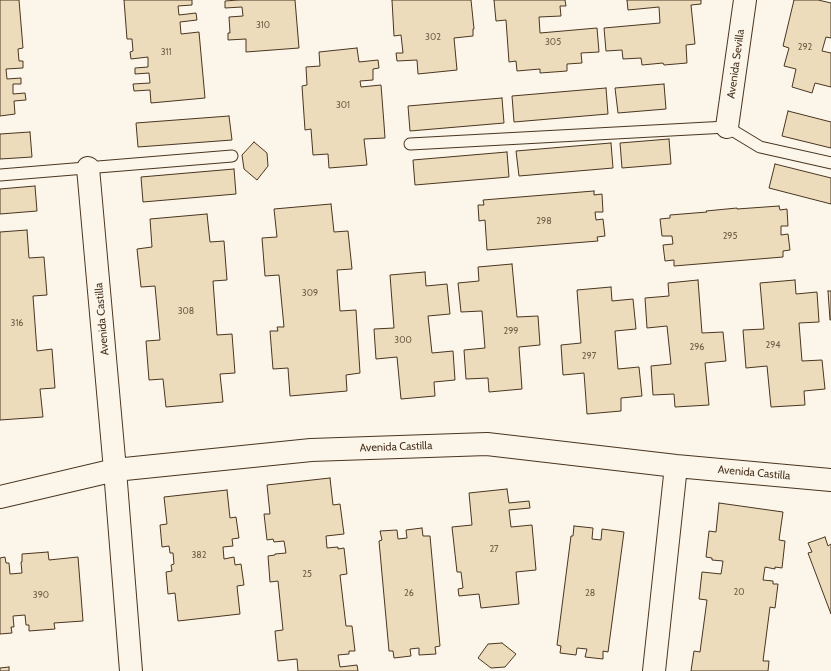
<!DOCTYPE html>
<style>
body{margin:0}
canvas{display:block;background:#fbf6e9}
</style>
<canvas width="831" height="671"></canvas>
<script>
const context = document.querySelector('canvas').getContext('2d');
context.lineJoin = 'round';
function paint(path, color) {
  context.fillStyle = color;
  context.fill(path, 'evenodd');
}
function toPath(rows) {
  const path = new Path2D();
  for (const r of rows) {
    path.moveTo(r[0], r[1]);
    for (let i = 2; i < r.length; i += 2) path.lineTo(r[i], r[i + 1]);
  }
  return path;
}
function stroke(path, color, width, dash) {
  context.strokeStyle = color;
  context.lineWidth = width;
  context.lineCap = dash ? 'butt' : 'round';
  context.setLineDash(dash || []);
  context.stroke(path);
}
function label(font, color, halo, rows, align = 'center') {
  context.font = font + ' Cabin,sans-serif';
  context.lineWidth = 3;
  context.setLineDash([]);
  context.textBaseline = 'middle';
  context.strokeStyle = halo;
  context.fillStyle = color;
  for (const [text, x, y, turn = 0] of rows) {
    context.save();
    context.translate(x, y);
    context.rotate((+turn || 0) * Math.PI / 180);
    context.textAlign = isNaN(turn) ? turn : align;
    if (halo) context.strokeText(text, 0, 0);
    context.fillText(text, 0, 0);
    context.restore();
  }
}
const building = toPath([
 [0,0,19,0,23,48,18,49,19,61,23,61,23,68,6,69,7,79,21,78,21,84,13,84,13,94,25,93,26,100,14,101,15,114,0,116,0,0],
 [124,0,192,0,192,5,178,6,179,15,196,13,197,20,180,22,181,34,199,32,205,98,151,103,150,90,134,91,133,84,150,83,149,73,135,74,135,68,148,67,148,57,131,59,130,52,133,51,132,39,127,39,124,0],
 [238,0,295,0,299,48,246,52,246,39,228,40,228,33,230,33,229,17,243,16,242,7,225,8,225,1,238,0],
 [392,0,471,0,474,29,473,29,473,36,454,38,457,70,418,74,417,60,397,61,396,53,403,53,401,35,394,36,392,0],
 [494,0,565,0,566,6,560,6,561,16,539,17,540,33,597,28,599,52,581,53,582,63,567,64,567,71,540,73,540,69,517,71,516,61,509,62,506,20,496,21,494,0],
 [627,0,701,0,701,4,691,5,695,44,686,45,687,63,664,65,663,63,642,65,641,58,623,59,622,50,606,51,604,28,660,23,659,7,628,10,627,0],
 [794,0,818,0,831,3,831,38,826,37,822,51,831,53,831,87,815,83,812,93,792,87,796,69,784,66,789,48,783,46,794,0],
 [357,48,359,62,378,60,379,68,373,69,373,80,360,81,361,87,381,85,384,124,385,138,364,139,367,165,329,168,328,154,313,155,311,129,305,130,302,86,307,85,306,67,320,66,319,52,357,48],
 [664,84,666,109,618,113,615,88,664,84],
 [606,88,608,114,514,122,512,96,606,88],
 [502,98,504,123,410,131,408,106,502,98],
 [788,111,831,122,831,148,782,136,788,111],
 [229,116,232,140,138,147,136,123,229,116],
 [30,132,32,157,0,159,0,134,30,132],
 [669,139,671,164,622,168,620,143,669,139],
 [254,142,267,153,268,166,257,180,244,169,242,155,254,142],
 [611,143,613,168,519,176,516,151,611,143],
 [507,152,509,177,415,185,413,160,507,152],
 [775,164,831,178,831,204,769,188,775,164],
 [234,169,236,194,143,202,141,177,234,169],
 [35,186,37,211,0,214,0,189,35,186],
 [594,191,594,195,602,194,603,212,595,212,596,220,603,219,605,236,597,237,598,241,487,250,485,220,479,221,478,205,484,205,483,200,594,191],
 [331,204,334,232,348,231,352,269,337,270,340,311,356,310,360,373,346,375,347,391,290,396,288,368,273,369,270,331,278,331,277,327,284,327,279,275,265,276,262,238,277,237,274,209,331,204],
 [779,206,780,210,787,209,788,226,781,226,781,235,788,234,790,250,783,251,783,257,674,266,674,260,665,261,663,245,673,244,672,236,662,236,660,219,670,218,670,215,707,212,706,211,737,208,737,209,779,206],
 [207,214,210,242,224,241,227,280,213,281,217,335,232,334,235,373,220,374,223,402,166,407,163,379,149,380,146,341,160,340,155,286,141,287,137,249,152,247,150,219,207,214],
 [27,230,29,258,44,257,47,295,33,296,37,351,52,349,55,388,40,389,43,417,0,420,0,232,27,230],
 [512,264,517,317,538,316,540,345,519,347,522,389,489,392,488,378,466,379,464,350,485,348,482,311,461,312,458,283,479,281,478,267,512,264],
 [425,272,426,286,447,284,450,314,428,316,432,353,453,351,455,380,434,382,435,396,401,399,397,357,376,359,374,329,394,328,390,275,425,272],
 [698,280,702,333,723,332,726,361,705,363,709,405,675,407,674,394,653,395,651,366,671,364,667,326,647,328,645,298,669,296,668,283,698,280],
 [795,280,796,294,817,292,819,322,799,323,802,361,822,360,825,389,804,391,805,405,771,407,767,366,746,368,743,330,764,329,760,283,795,280],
 [611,287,612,301,633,299,636,329,615,331,618,369,639,367,642,396,621,398,621,411,587,414,584,373,563,375,561,345,581,343,577,290,611,287],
 [828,291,831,291,831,320,830,320,828,291],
 [330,478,333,505,340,504,344,534,326,536,327,548,338,547,338,549,344,548,347,574,340,575,346,626,352,626,355,651,349,651,349,654,338,655,340,667,357,665,358,671,298,671,297,659,278,661,275,631,283,630,278,581,270,582,268,556,275,555,275,554,286,553,284,541,274,542,273,539,267,540,264,514,270,514,267,485,330,478],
 [507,489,509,503,529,501,530,508,509,510,511,527,532,525,536,570,516,572,519,604,481,608,479,594,459,596,458,589,463,588,461,572,457,572,452,527,472,525,469,493,507,489],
 [227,490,230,518,236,517,239,538,232,539,233,546,223,547,224,559,234,557,235,565,241,564,244,585,237,586,240,614,178,621,175,593,168,594,166,572,172,571,171,565,174,564,173,553,170,553,169,546,162,547,160,525,167,524,164,497,227,490],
 [719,503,783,512,779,540,785,541,782,568,775,567,775,569,765,567,763,580,773,581,773,584,778,584,775,608,770,607,763,661,769,661,768,671,691,671,694,651,700,652,707,600,699,599,702,572,721,574,723,561,712,560,712,558,706,557,709,531,716,532,719,503],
 [574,526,593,528,592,539,601,540,602,529,624,532,608,652,603,651,603,659,585,657,587,649,577,648,576,655,560,653,561,646,557,645,571,536,573,536,574,526],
 [422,528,423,536,430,536,440,646,435,647,436,654,419,655,419,648,410,649,411,656,394,658,393,651,389,651,379,541,382,540,380,531,397,530,398,539,407,538,406,530,422,528],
 [825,537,828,546,831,544,831,614,808,553,812,552,808,543,825,537],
 [48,552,49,560,78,557,83,621,54,623,55,629,29,631,29,625,26,625,25,615,13,616,14,627,11,627,12,633,0,634,0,558,5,557,6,563,9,563,10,574,22,573,21,562,22,562,22,554,48,552],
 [502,643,516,654,505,667,491,668,478,658,488,644,502,643],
 [9,667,9,671,0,671,0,668,9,667]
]);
paint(building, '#ecdcbc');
stroke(building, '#4a3520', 1);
const lane = toPath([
 [410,144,727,127,760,147,831,163],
 [0,175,232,156]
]);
const street = toPath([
 [727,127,745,0],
 [88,168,115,470,131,671],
 [0,497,115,470,311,450,487,444,676,466,831,480],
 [654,671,676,466]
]);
stroke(lane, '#4a3520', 13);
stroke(street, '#4a3520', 24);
stroke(lane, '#fbf6e9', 11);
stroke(street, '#fbf6e9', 22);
label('9px', '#725f47', null, [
 ["310",263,25],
 ["302",433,37],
 ["305",553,42],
 ["292",805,47],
 ["311",166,52],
 ["301",343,105],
 ["298",544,221],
 ["295",730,236],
 ["309",310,293],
 ["308",186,311],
 ["316",17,323],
 ["299",511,331],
 ["300",403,340],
 ["294",773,345],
 ["296",697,347],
 ["297",589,356],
 ["27",494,549],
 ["382",199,555],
 ["25",307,574],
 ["20",739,592],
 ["26",409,593],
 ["28",590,593],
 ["390",41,595]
]);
label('11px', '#4a3520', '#fbf6e9', [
 ["Avenida Sevilla",736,64,-82],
 ["Avenida Castilla",102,319,-95],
 ["Avenida Castilla",396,447,-2],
 ["Avenida Castilla",754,473,5]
]);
</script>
